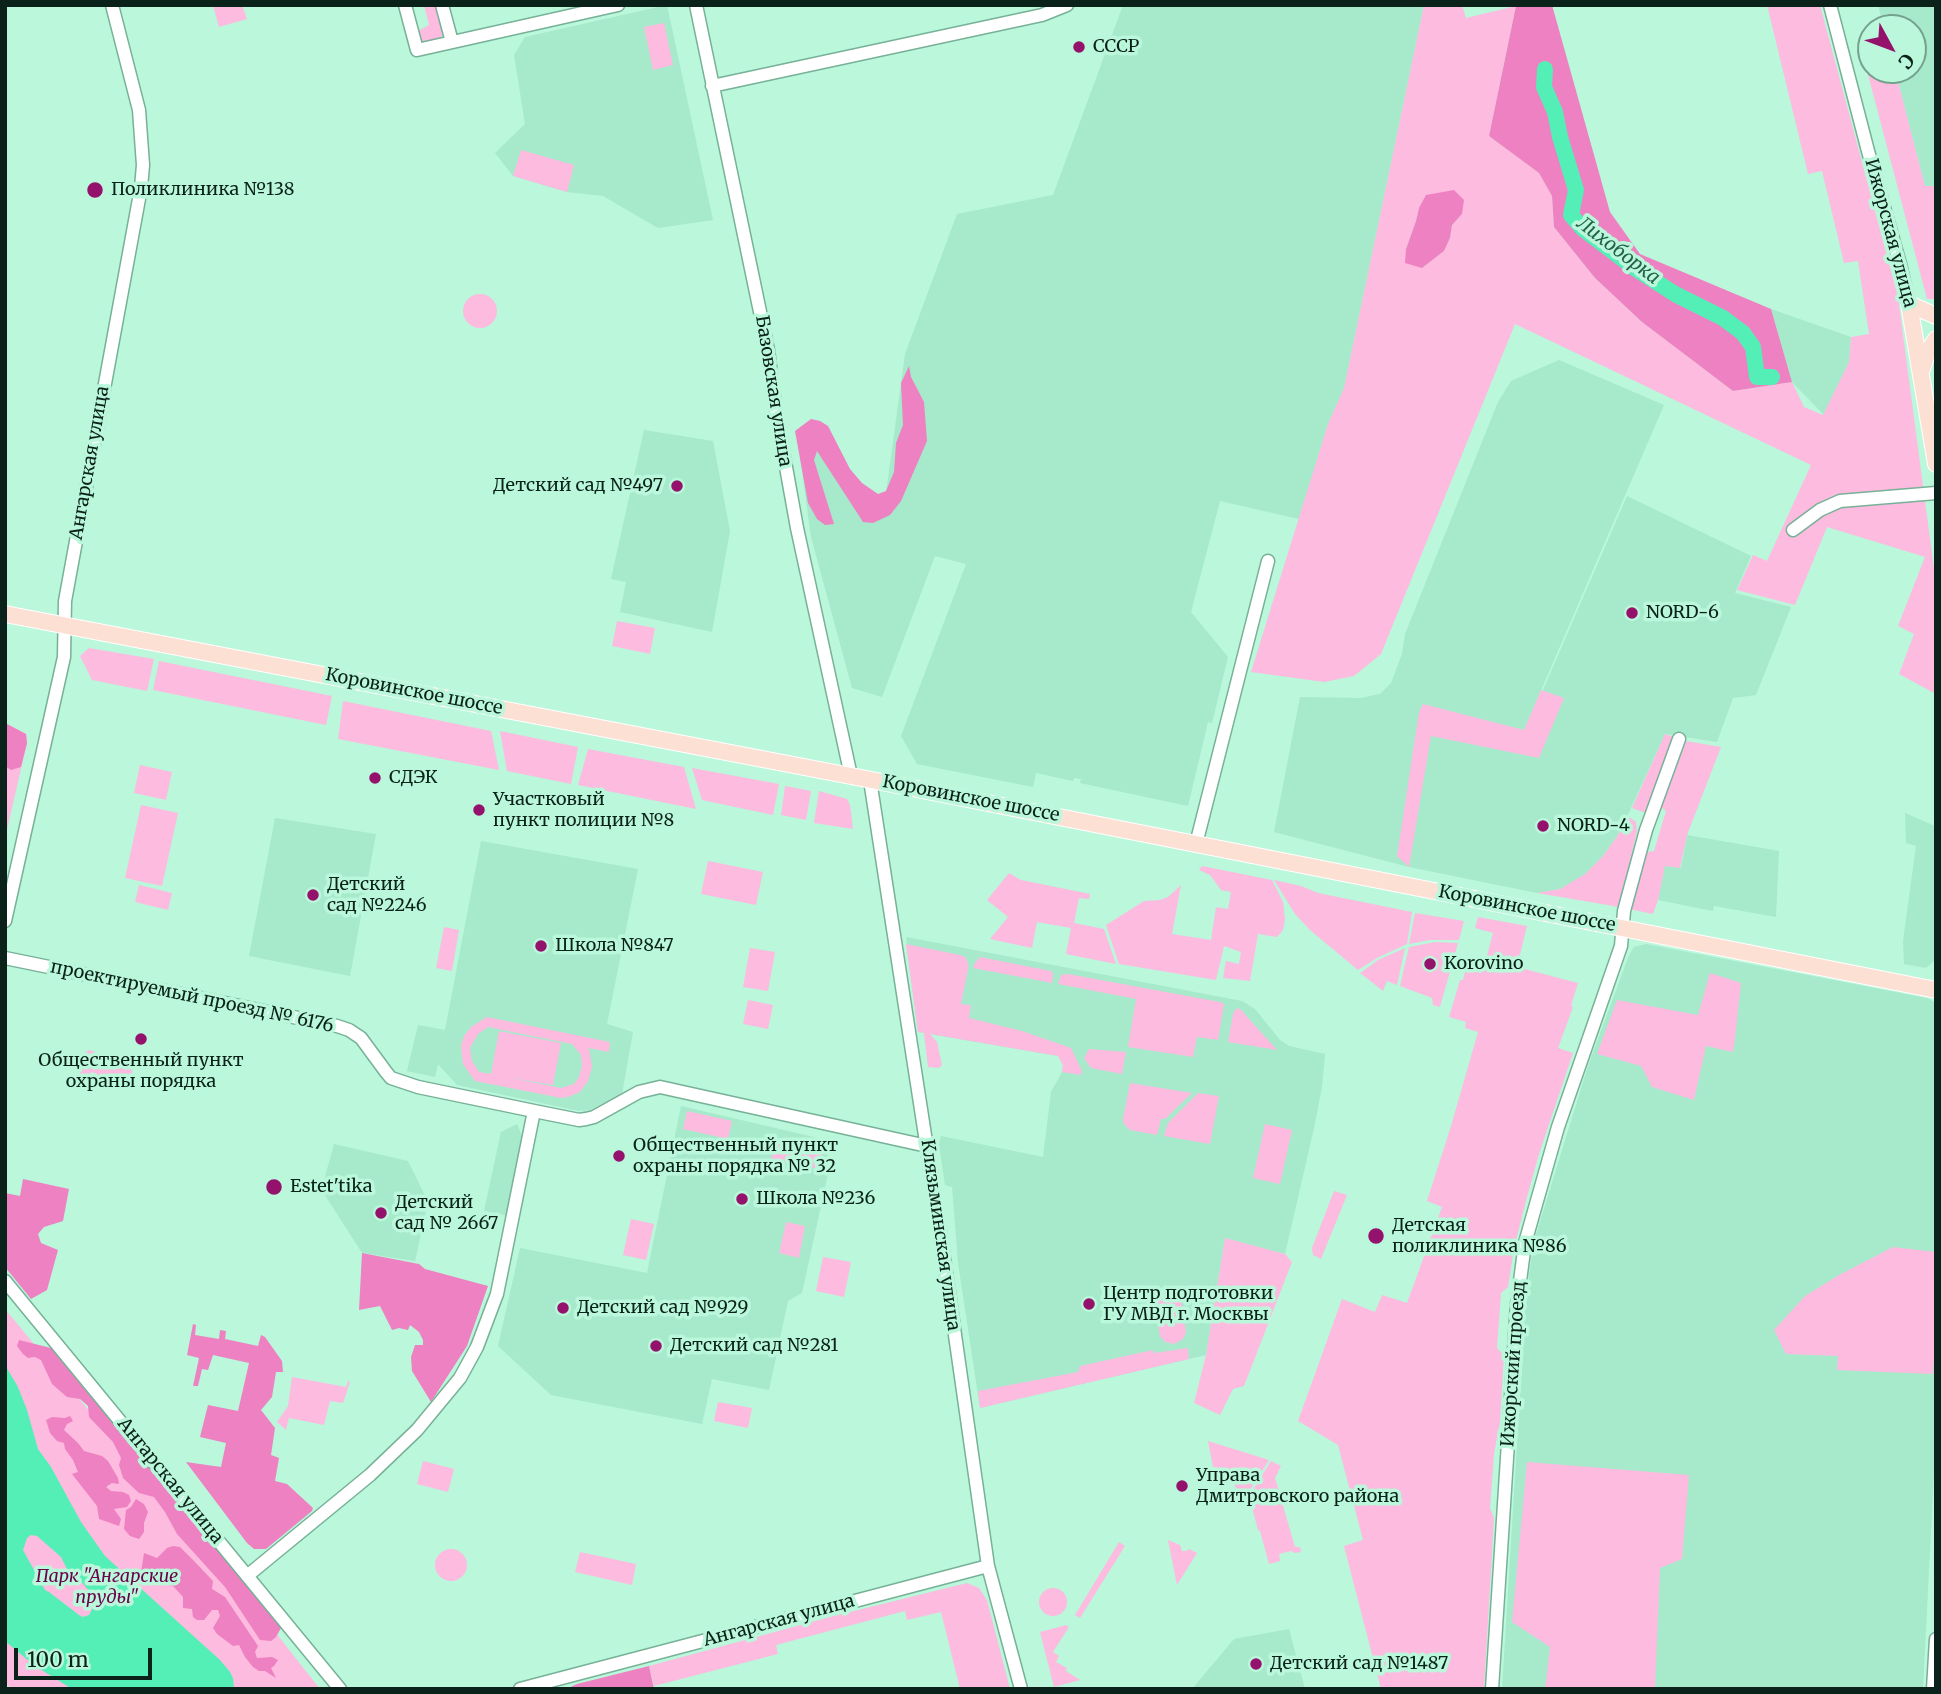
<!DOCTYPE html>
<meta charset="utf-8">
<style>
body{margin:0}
#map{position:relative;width:1941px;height:1694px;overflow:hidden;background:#baf7db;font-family:Merriweather,serif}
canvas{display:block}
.frame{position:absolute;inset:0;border:7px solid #0a2219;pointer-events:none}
.north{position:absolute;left:1857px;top:14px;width:70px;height:70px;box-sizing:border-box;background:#baf7db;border:2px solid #74a28d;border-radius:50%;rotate:131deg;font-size:19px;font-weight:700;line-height:28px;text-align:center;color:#0a2219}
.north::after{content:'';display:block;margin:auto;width:24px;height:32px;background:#94126c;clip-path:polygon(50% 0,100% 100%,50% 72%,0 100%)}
.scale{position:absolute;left:14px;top:1648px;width:138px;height:32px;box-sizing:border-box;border:4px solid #0a2219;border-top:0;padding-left:9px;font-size:21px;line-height:24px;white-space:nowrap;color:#0a2219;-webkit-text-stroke:5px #baf7db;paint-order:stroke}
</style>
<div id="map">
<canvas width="1941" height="1694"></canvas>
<div class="frame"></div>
<div class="north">С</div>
<div class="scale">100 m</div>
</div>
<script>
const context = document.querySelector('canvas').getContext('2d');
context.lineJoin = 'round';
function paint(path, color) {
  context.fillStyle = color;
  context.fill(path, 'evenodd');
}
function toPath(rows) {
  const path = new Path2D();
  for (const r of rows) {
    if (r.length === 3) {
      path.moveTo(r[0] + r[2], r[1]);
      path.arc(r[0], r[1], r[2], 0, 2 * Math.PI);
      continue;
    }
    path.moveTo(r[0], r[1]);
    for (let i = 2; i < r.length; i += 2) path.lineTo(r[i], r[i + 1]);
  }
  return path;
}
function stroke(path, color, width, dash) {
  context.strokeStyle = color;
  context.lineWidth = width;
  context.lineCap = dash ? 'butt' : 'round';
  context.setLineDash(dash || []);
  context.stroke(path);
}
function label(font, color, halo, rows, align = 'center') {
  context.font = font + ' Merriweather,serif';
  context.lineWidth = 7;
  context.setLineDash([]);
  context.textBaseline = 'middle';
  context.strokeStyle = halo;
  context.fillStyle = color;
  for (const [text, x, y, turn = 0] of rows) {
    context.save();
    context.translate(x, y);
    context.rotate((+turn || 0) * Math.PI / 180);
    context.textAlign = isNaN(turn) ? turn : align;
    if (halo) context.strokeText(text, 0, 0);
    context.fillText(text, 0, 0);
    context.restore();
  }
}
paint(toPath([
 [667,5,713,220,658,228,603,196,567,192,513,176,495,153,525,124,514,55,525,37],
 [1123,5,1424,5,1344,388,1328,424,1299,519,1220,501,1191,612,1228,657,1212,723,1208,722,1188,806,1080,783,1081,779,1074,778,1073,781,1036,773,1033,787,917,764,901,736,966,564,935,556,882,697,852,688,811,537,797,434,808,431,857,507,885,500,905,354,957,214,1053,195],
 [1878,5,1936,5,1936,186,1925,186,1895,70,1913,70,1913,28,1884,28],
 [1771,309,1851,337,1849,362,1824,415,1792,382],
 [1559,360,1664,405,1524,730,1422,704,1517,750,1627,496,1751,556,1735,593,1791,607,1756,695,1733,698,1717,742,1665,734,1620,832,1603,856,1593,867,1576,881,1560,889,1537,893,1409,867,1274,832,1300,697,1360,698,1380,694,1391,683,1402,654,1405,634,1498,402,1511,381],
 [644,430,713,441,730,531,712,632,620,612,626,582,611,579],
 [1905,813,1935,826,1935,960,1926,968,1904,964,1903,941,1916,846,1906,843],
 [275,818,376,834,350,976,249,956],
 [1687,835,1779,851,1776,917,1714,906,1713,911,1658,900,1665,865,1681,868],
 [481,841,638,869,607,1024,633,1032,622,1094,590,1110,579,1111,457,1085,438,1064,435,1077,407,1071,418,1025,445,1030],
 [906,937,1242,1001,1255,1009,1280,1040,1289,1046,1325,1054,1322,1087,1314,1128,1285,1254,1225,1238,1206,1355,980,1408,958,1263,952,1187,945,1185,939,1145,941,1136,1043,1157,1051,1092,1062,1072,1063,1065,1058,1056,918,1032],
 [1646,944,1927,998,1936,1003,1936,1431,1923,1689,1502,1689,1526,1297,1534,1241,1588,1066,1629,955,1634,947],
 [681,1106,818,1138,831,1160,802,1293,788,1301,769,1390,712,1379,702,1424,551,1395,498,1346,520,1248,647,1273],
 [517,1124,524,1141,509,1216,484,1211,501,1132],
 [334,1144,408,1161,428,1202,415,1261,362,1253,323,1192,326,1173],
 [1289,1629,1305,1689,1192,1689,1234,1639]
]), '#a6e9cb');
paint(toPath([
 [213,5,242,5,247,19,219,27],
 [424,5,437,5,444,32,439,40,425,44,421,42,416,32,429,25],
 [1424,5,1462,5,1466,18,1516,6,1489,136,1539,173,1552,196,1554,227,1595,278,1642,322,1733,391,1792,382,1804,407,1823,415,1849,362,1851,337,1869,334,1858,261,1844,263,1822,171,1808,174,1767,5,1820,5,1898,297,1936,584,1936,694,1899,674,1914,634,1898,626,1925,557,1827,527,1795,605,1737,590,1753,555,1767,561,1811,465,1515,324,1381,654,1354,676,1324,682,1251,672,1328,424,1344,388],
 [1419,208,1462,214,1452,225,1450,238,1444,251,1422,268,1406,249,1416,221],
 [664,23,673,65,653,70,644,27],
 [1871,66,1871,70,1895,70,1925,186,1936,186,1936,299,1927,299,1866,67],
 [521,150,574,165,567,192,513,176],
 [480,311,17],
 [617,621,655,628,650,654,612,646],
 [89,648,154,659,147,691,92,680,80,656],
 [159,661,332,696,326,725,153,690],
 [1541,690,1564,698,1539,758,1431,736,1409,867,1397,856,1419,712,1423,704,1524,730],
 [343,701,491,731,499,770,338,739],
 [5,723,26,734,27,743,5,838],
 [500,731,578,747,571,784,507,771],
 [1665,734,1677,738,1646,813,1632,808],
 [1686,741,1721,747,1687,835,1680,868,1665,866,1658,900,1653,914,1629,909,1644,852,1654,851,1666,811,1661,807],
 [588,749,684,767,696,809,578,785],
 [140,765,172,772,166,800,134,793],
 [692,768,779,784,773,815,702,800],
 [785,786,811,791,806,820,781,815],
 [819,791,847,799,850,805,853,829,814,823],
 [141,805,178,813,162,886,125,878],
 [1628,816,1636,822,1637,831,1619,907,1537,893,1560,889,1585,874,1603,856,1620,832],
 [708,861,763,872,756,905,701,894],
 [1202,866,1272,880,1283,902,1285,919,1283,930,1277,937,1258,934,1250,981,1223,978,1226,961,1239,964,1241,952,1224,946,1216,980,1119,964,1106,925,1144,901,1160,900,1168,897,1181,885,1172,934,1211,940,1216,907,1228,909,1231,892,1221,890,1210,875,1199,870],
 [1009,873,1021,880,1090,894,1089,899,1079,898,1074,923,1104,929,1116,964,1066,954,1071,928,1037,922,1032,948,990,939,1008,917,987,900],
 [1274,880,1301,886,1318,893,1412,912,1407,944,1377,958,1358,970,1311,931,1295,914],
 [139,885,172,893,168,910,135,902],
 [1415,913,1464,921,1459,940,1430,940,1409,944],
 [1478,917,1527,926,1517,967,1578,983,1571,1006,1573,1007,1558,1048,1573,1053,1539,1154,1527,1197,1514,1248,1508,1287,1501,1293,1497,1348,1504,1355,1500,1422,1494,1454,1490,1508,1494,1518,1484,1689,1381,1689,1344,1546,1363,1540,1338,1445,1298,1421,1342,1299,1375,1312,1382,1295,1407,1303,1442,1207,1427,1201,1451,1126,1478,1032,1465,1028,1466,1022,1449,1017,1460,980,1463,980,1465,972,1462,970,1468,956,1486,960,1493,933,1475,928],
 [444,927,459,930,452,971,436,968],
 [1435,942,1458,943,1440,1007,1433,1005,1432,998,1400,986,1409,947],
 [906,944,960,955,965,957,968,963,968,969,961,1004,971,1005,969,1018,1022,1031,1071,1048,1082,1071,1081,1075,1062,1072,1063,1065,1058,1056,930,1034,937,1042,942,1065,939,1068,928,1067,924,1034,925,1033,918,1032],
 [750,948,775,952,768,991,743,987],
 [1405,948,1397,985,1387,981,1383,991,1360,973,1378,960],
 [980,957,1051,971,1053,974,1052,983,973,968,975,963],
 [1710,973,1741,983,1735,1039,1733,1052,1706,1046,1694,1100,1652,1087,1641,1066,1597,1054,1617,1000,1698,1015],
 [1068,974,1220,1002,1224,1004,1218,1040,1197,1037,1193,1057,1128,1047,1136,999,1058,984,1061,975],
 [748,1000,773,1005,768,1029,743,1024],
 [1238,1008,1241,1010,1277,1050,1228,1042,1233,1014,1235,1010],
 [487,1017,610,1042,609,1052,589,1048,592,1067,588,1081,580,1092,568,1097,561,1098,475,1081,463,1064,461,1046,464,1036,471,1027],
 [488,1027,572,1044,581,1055,582,1066,579,1077,574,1084,561,1088,507,1077,553,1085,561,1043,499,1031,491,1074,479,1072,472,1061,470,1048,478,1034],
 [1089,1049,1126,1052,1122,1074,1091,1068,1084,1058],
 [89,1050,98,1053,101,1060,133,1067,130,1083,97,1076,97,1074,91,1072,89,1078,79,1076,82,1066,81,1055],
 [1130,1083,1192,1093,1165,1119,1161,1119,1157,1135,1130,1130,1124,1124,1123,1119],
 [1198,1093,1219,1096,1210,1144,1164,1136,1168,1123],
 [687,1111,732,1121,728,1139,683,1129],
 [1265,1124,1292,1130,1280,1184,1253,1178],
 [776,1139,823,1150,818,1169,771,1158],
 [1334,1191,1347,1195,1321,1259,1313,1255,1312,1248],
 [631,1219,654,1224,646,1260,623,1255],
 [786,1222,805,1226,799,1258,779,1253],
 [1225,1238,1285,1254,1292,1262,1244,1386,1233,1389,1220,1415,1194,1403,1206,1355],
 [1893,1247,1936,1252,1936,1330,1933,1374,1837,1370,1838,1356,1786,1354,1774,1330,1805,1296,1839,1275],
 [823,1257,851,1262,844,1297,816,1291],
 [1166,1288,1174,1290,1181,1296,1186,1333,1183,1339,1174,1344,1165,1342,1160,1336,1154,1300,1158,1292],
 [5,1309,119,1447,231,1576,320,1689,12,1689,5,1683],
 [1188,1348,1189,1359,980,1408,978,1391,1078,1372,1080,1366,1153,1350,1154,1353],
 [292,1377,346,1387,348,1381,350,1382,343,1403,330,1401,324,1425,289,1418,286,1430,277,1422,288,1406],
 [718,1402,752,1408,748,1428,714,1421],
 [1208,1441,1269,1460,1248,1493,1237,1494,1232,1471,1213,1467],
 [423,1461,454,1469,448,1492,417,1484],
 [1271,1461,1281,1466,1275,1478,1295,1547,1300,1547,1301,1552,1295,1553,1291,1551,1279,1554,1280,1561,1269,1564,1260,1531,1258,1530,1249,1496],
 [1527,1462,1689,1475,1682,1559,1660,1568,1655,1689,1545,1689,1550,1647,1512,1622],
 [1168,1540,1180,1545,1182,1551,1186,1551,1189,1549,1197,1553,1177,1585],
 [1119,1542,1125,1546,1080,1618,1075,1615],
 [451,1565,16],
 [580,1552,636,1564,632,1585,575,1572],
 [967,1583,979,1588,987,1600,1010,1689,960,1689,941,1612,907,1620,905,1611,776,1645,778,1654,654,1686,649,1666,830,1617],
 [1053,1602,14],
 [1066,1625,1069,1627,1053,1652,1059,1656,1056,1662,1067,1668,1066,1671,1080,1680,1054,1687,1040,1632]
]), '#fdbbdf');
paint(toPath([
 [1552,5,1610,212,1640,254,1771,309,1792,382,1733,391,1642,322,1595,278,1554,227,1552,196,1539,173,1489,136,1516,6],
 [1454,190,1464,200,1462,214,1452,225,1450,238,1444,251,1422,268,1405,263,1406,249,1416,221,1419,208,1426,195],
 [909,366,911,377,924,402,927,441,901,501,890,515,873,523,863,522,817,451,814,460,834,524,825,525,817,519,808,503,795,431,811,419,820,421,828,426,850,469,862,483,878,494,886,491,894,472,896,443,903,425,901,383],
 [5,723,26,734,27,743,21,767,11,770,5,766],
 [23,1179,69,1189,63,1221,44,1227,38,1234,41,1243,58,1250,47,1290,31,1299,5,1267,5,1193,20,1196],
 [362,1253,419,1264,425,1269,488,1286,467,1346,431,1402,412,1371,411,1357,415,1345,423,1345,423,1340,419,1332,410,1325,408,1330,399,1328,392,1330,380,1306,359,1310],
 [193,1324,196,1325,195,1335,219,1339,220,1330,226,1331,225,1339,258,1346,261,1335,265,1337,282,1361,283,1372,276,1372,272,1397,261,1410,275,1428,271,1455,279,1458,275,1481,287,1484,313,1508,312,1511,266,1549,254,1549,247,1543,186,1462,221,1467,226,1443,200,1437,208,1405,238,1411,249,1363,213,1355,208,1370,202,1369,198,1386,193,1386,199,1358,187,1355],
 [19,1340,51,1348,281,1628,276,1637,271,1641,260,1640,225,1587,177,1534,165,1512,154,1497,139,1493,123,1478,119,1465,121,1458,113,1442,89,1417,88,1406,80,1399,67,1397,52,1384,41,1360,35,1357,28,1358,23,1354,17,1346],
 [70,1416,73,1421,67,1424,64,1430,78,1443,84,1451,102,1456,108,1461,118,1478,119,1484,112,1483,106,1487,111,1491,123,1492,129,1495,131,1501,127,1507,114,1509,121,1519,119,1526,99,1519,97,1506,72,1474,78,1472,73,1460,65,1449,64,1443,57,1441,50,1433,46,1420,52,1417,65,1418],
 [136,1499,144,1504,148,1512,144,1523,144,1532,139,1539,130,1536,124,1529,126,1510,131,1507],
 [173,1546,180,1547,196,1563,213,1581,212,1589,225,1597,258,1646,255,1652,257,1658,272,1657,278,1660,274,1666,271,1668,276,1678,265,1671,259,1671,253,1667,245,1657,239,1645,233,1646,217,1634,213,1628,220,1616,218,1610,212,1610,204,1620,197,1620,193,1617,192,1609,183,1608,183,1597,174,1587,169,1584,149,1583,144,1578,141,1573,144,1553,157,1558,167,1548],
 [649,1666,654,1689,566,1689,577,1684]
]), '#ee81c1');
paint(toPath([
 [5,1365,18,1387,27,1410,38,1449,51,1467,81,1522,105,1556,220,1660,230,1672,233,1678,234,1689,72,1689,35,1666,5,1641],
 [31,1535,37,1536,61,1557,67,1569,74,1573,90,1592,94,1600,94,1606,89,1615,83,1617,79,1615,49,1592,45,1590,23,1550,27,1538]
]), '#54efb7');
stroke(toPath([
 [1545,69,1544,87,1555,112,1560,137,1576,190,1571,215,1583,229,1633,267,1675,294,1723,318,1743,333,1753,347,1757,377,1772,377]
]), '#54efb7', 16);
const minor = toPath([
 [405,5,417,50,618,5],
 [442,5,452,42],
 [696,5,768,350,775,406,797,528,851,776],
 [1830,5,1868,151,1900,264,1909,304],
 [712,86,1042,15,1067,5],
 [1793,530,1820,510,1840,501,1936,493],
 [870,780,944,1258,988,1566,1021,1689],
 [1196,844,1268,561],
 [5,921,64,657,65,601,141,188,143,165,139,110,112,5],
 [5,958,337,1026,349,1030,361,1038,386,1072,391,1078,418,1087,534,1111,579,1120,586,1119,594,1117,639,1092,660,1087,927,1146],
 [5,1281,340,1689],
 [247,1576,370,1475,417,1430,460,1378,477,1347,497,1294,534,1111],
 [520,1689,988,1566],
 [1492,1689,1517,1304,1525,1243,1558,1127,1621,946,1624,911,1646,830,1679,739],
 [1933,1689,1936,1639]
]);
const major = toPath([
 [1909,304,1936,464],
 [1909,304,1936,316],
 [1922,369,1927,353,1936,339],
 [5,614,851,776,1936,990]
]);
stroke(minor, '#77b197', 15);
stroke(major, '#fff', 18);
stroke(minor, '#fff', 12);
stroke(major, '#fce0d4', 16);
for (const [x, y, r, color] of [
 [1079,47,7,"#94126c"],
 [95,190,9,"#94126c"],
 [677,486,7,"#94126c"],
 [1632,613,7,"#94126c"],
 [375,778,7,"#94126c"],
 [479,810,7,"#94126c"],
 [1543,826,7,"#94126c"],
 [313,895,7,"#94126c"],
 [541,946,7,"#94126c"],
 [1430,964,7,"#94126c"],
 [141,1039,7,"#94126c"],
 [619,1156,7,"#94126c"],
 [274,1187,9,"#94126c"],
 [742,1199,7,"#94126c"],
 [381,1213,7,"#94126c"],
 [1376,1236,9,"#94126c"],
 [1089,1304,7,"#94126c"],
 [563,1308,7,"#94126c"],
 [656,1346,7,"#94126c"],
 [1182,1486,7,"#94126c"],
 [1256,1664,7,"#94126c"]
]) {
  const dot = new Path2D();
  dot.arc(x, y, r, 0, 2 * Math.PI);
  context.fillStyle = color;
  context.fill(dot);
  stroke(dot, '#baf7db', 2.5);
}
label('18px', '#0a2219', '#baf7db', [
 ["СССР",1093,47],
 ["Поликлиника №138",111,190],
 ["Детский сад №497",663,486,"right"],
 ["NORD-6",1646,613],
 ["СДЭК",389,778],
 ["Участковый",493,800],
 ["пункт полиции №8",493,821],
 ["NORD-4",1557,826],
 ["Детский",327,885],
 ["сад №2246",327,906],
 ["Школа №847",555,946],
 ["Korovino",1444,964],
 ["Общественный пункт",141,1061,"center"],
 ["охраны порядка",141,1082,"center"],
 ["Общественный пункт",633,1146],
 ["охраны порядка № 32",633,1167],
 ["Estet'tika",290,1187],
 ["Школа №236",756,1199],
 ["Детский",395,1203],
 ["сад № 2667",395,1224],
 ["Детская",1392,1226],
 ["поликлиника №86",1392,1247],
 ["Центр подготовки",1103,1294],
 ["ГУ МВД г. Москвы",1103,1315],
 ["Детский сад №929",577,1308],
 ["Детский сад №281",670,1346],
 ["Управа",1196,1476],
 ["Дмитровского района",1196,1497],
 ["Детский сад №1487",1270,1664]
], 'left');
label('18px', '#0a2219', '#baf7db', [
 ["Ижорская улица",1890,233,75],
 ["Базовская улица",773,391,81],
 ["Ангарская улица",90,463,-80],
 ["Коровинское шоссе",414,692,11],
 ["Коровинское шоссе",971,799,11],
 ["Коровинское шоссе",1527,909,11],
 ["проектируемый проезд № 6176",192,997,12],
 ["Клязьминская улица",940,1235,82],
 ["Ижорский проезд",1514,1364,-86],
 ["Ангарская улица",170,1481,51],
 ["Ангарская улица",779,1621,-15]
]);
label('italic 18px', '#6a034b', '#baf7db', [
 ["Парк \"Ангарские",107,1577],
 ["пруды\"",107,1598]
]);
label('italic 19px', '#24604a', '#baf7db', [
 ["Лихоборка",1618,251,37]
]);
</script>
